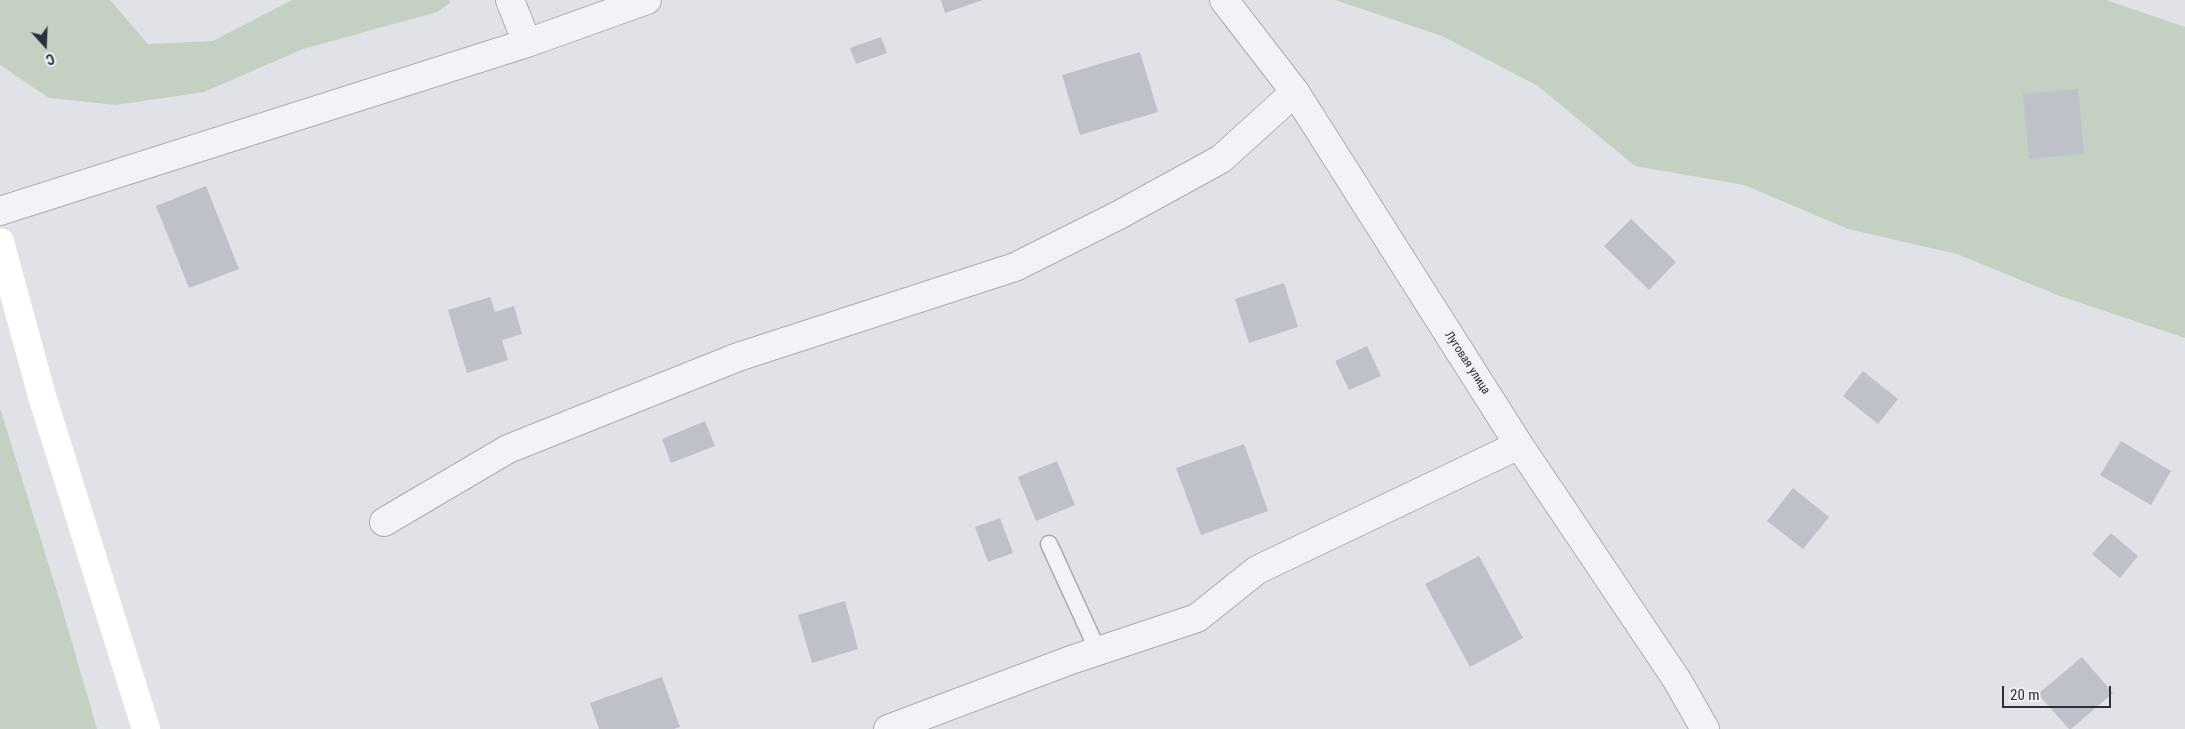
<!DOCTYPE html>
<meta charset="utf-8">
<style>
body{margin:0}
#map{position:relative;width:2185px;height:729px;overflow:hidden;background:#e0e2e7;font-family:"Roboto Condensed",sans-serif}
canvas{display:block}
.north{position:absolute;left:20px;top:20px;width:50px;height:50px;-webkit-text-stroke:4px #eff1f5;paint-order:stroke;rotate:160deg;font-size:14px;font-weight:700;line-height:20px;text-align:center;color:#2b2e3d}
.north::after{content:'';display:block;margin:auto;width:18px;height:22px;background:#2b2e3d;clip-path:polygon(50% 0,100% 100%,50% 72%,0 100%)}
.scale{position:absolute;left:2002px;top:686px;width:109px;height:22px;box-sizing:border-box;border:2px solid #2b2e3d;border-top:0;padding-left:6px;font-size:15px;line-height:18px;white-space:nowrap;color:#2b2e3d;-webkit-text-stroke:4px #eff1f5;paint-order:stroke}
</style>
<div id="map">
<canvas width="2185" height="729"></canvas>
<div class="north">С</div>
<div class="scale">20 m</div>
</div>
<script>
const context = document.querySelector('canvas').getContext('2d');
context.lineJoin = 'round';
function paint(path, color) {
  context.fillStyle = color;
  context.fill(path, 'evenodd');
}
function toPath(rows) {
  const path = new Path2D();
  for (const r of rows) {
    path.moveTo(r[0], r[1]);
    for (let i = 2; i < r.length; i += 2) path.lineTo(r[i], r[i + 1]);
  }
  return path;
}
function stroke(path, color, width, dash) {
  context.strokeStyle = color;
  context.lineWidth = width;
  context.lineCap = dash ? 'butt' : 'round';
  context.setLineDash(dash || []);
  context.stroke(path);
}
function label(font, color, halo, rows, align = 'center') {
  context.font = font + ' "Roboto Condensed",sans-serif';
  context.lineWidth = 4;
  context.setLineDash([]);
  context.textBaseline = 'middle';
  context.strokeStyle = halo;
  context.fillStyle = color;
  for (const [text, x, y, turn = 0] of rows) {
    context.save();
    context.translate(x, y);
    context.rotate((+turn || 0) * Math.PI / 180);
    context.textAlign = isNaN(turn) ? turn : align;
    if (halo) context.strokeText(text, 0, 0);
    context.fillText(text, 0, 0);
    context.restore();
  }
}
paint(toPath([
 [0,0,110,0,148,44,213,41,292,0,448,0,451,2,437,12,303,49,204,92,116,105,49,98,0,65],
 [1335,0,2106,0,2185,27,2185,338,2060,296,1957,254,1848,229,1744,185,1635,166,1538,86,1442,36],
 [0,408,62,608,97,729,0,729]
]), '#c3d0c2');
paint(toPath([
 [941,0,983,0,945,13],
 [881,37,887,53,856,64,850,48],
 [1140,52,1158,112,1080,135,1062,75],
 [2078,89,2084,154,2029,159,2023,94],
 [206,186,239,269,189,288,156,206],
 [1631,219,1676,262,1649,290,1604,246],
 [1284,283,1298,327,1249,343,1235,299],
 [490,297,495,312,514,306,522,334,502,340,508,360,467,373,448,310],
 [1367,346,1381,376,1349,390,1335,361],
 [1863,371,1898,399,1878,424,1843,396],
 [705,421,715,446,671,463,662,439],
 [2121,441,2171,471,2151,505,2100,475],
 [1244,444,1268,511,1201,535,1176,468],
 [1057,461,1075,505,1036,521,1018,477],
 [1793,488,1829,517,1803,549,1767,521],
 [1000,518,1013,553,988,562,975,527],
 [2111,533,2138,556,2120,578,2092,554],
 [1479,556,1523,638,1470,667,1425,584],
 [845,601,858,649,812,663,798,615],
 [2082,657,2113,693,2071,729,2069,729,2038,694],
 [662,677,680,727,674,729,599,729,590,703]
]), '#bec0ca');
const service = toPath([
 [1049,544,1098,651]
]);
const minor = toPath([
 [510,0,527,43],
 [1224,0,1295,92,1519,445,1677,680,1705,729],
 [0,211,527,43,647,0],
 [384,522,508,449,738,357,1015,267,1117,216,1221,159,1295,92],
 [888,729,1071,660,1197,618,1257,570,1519,445]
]);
stroke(service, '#aaacb4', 19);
stroke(minor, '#aaacb4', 30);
stroke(service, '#f2f3f6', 16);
stroke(minor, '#f2f3f6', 28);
stroke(toPath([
 [0,242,42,396,146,729]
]), '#fff', 28);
label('12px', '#2b2e3d', '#eff1f5', [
 ["Луговая улица",1467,363,57]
]);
</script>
